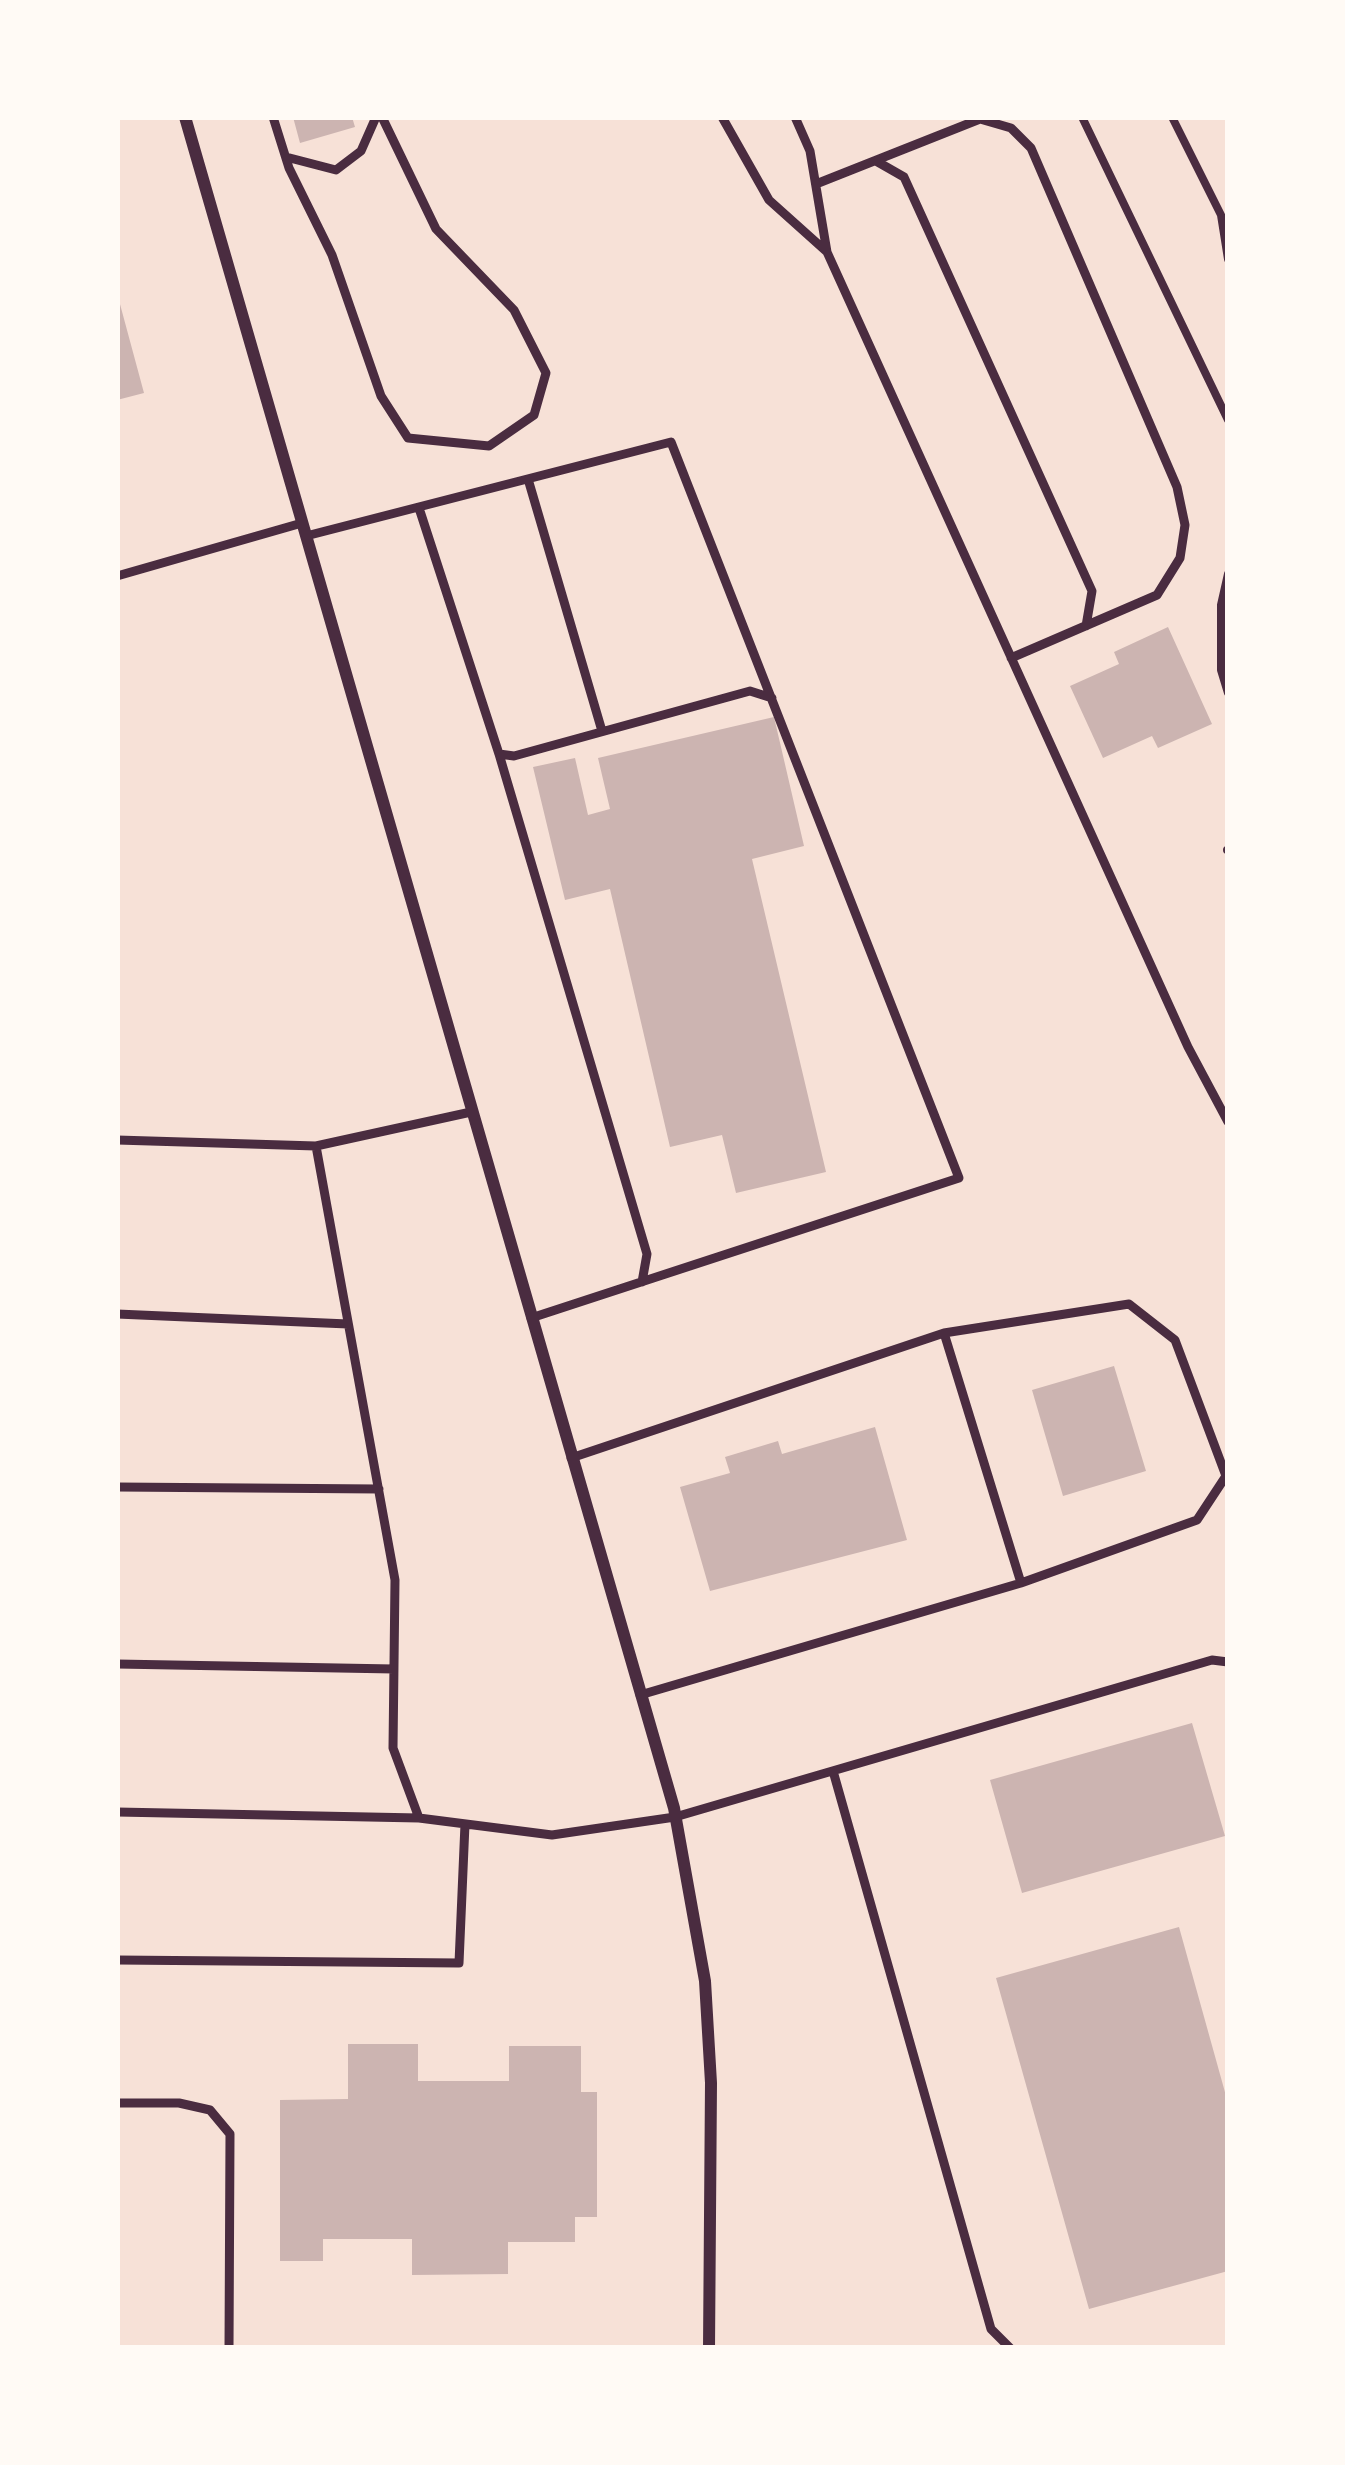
<!DOCTYPE html>
<style>
body{margin:0}
#map{position:relative;width:1345px;height:2465px;overflow:hidden;background:#f7e1d7;font-family:"Golos Text",sans-serif}
canvas{display:block}
.frame{position:absolute;inset:0;border:120px solid #fffaf5;pointer-events:none}
</style>
<div id="map">
<canvas width="1345" height="2465"></canvas>
<div class="frame"></div>
</div>
<script>
const context = document.querySelector('canvas').getContext('2d');
context.lineJoin = 'round';
function paint(path, color) {
  context.fillStyle = color;
  context.fill(path, 'evenodd');
}
function toPath(rows) {
  const path = new Path2D();
  for (const r of rows) {
    path.moveTo(r[0], r[1]);
    for (let i = 2; i < r.length; i += 2) path.lineTo(r[i], r[i + 1]);
  }
  return path;
}
function stroke(path, color, width, dash) {
  context.strokeStyle = color;
  context.lineWidth = width;
  context.lineCap = dash ? 'butt' : 'round';
  context.setLineDash(dash || []);
  context.stroke(path);
}
paint(toPath([
 [293,117,352,117,355,127,300,143],
 [117,293,144,393,117,400],
 [1168,627,1212,724,1158,748,1152,736,1103,758,1070,686,1119,664,1114,652],
 [774,717,804,846,752,859,826,1172,736,1193,722,1135,670,1147,610,889,565,900,533,767,575,758,588,815,610,809,598,758],
 [1114,1366,1146,1471,1063,1496,1032,1390],
 [875,1427,907,1540,710,1591,680,1487,730,1473,725,1457,778,1441,782,1454],
 [1192,1723,1225,1836,1022,1893,990,1780],
 [1179,1927,1228,2103,1228,2271,1089,2309,996,1978],
 [348,2044,418,2044,418,2081,509,2081,509,2046,581,2046,581,2092,597,2092,597,2217,575,2217,575,2242,508,2242,508,2274,412,2275,412,2239,323,2239,323,2261,280,2261,280,2100,348,2099]
]), '#ccb4b1');
stroke(toPath([
 [1082,117,1228,420],
 [1172,117,1221,215,1228,259],
 [1228,574,1221,605,1221,670,1228,693],
 [1227,850,1228,850]
]), '#4a2c40', 8);
stroke(toPath([
 [273,117,289,168,332,255,381,396,408,438,489,446,534,415,546,373,514,310,436,229,382,117],
 [722,117,769,200,827,252],
 [795,117,810,151,827,252,1188,1047,1228,1122],
 [286,157,336,170,361,151,376,117],
 [876,161,904,177,1092,591,1086,626],
 [816,184,980,119,1011,128,1031,148,1177,487,1185,525,1180,558,1157,595,1011,658],
 [528,479,602,731],
 [419,508,499,754,514,756,750,691,772,698],
 [306,536,671,442,959,1178,531,1318],
 [117,576,302,523],
 [499,754,647,1254,642,1282],
 [117,1140,316,1146,471,1112],
 [316,1146,395,1580,393,1748,419,1818,552,1835,675,1817,1212,1660,1228,1662],
 [117,1314,348,1324],
 [944,1333,1021,1583],
 [571,1458,944,1333,1129,1304,1175,1340,1226,1476,1197,1520,1021,1583,640,1695],
 [117,1487,379,1489],
 [117,1664,394,1669],
 [833,1771,991,2329,1010,2348],
 [117,1812,419,1818],
 [117,1960,459,1963,465,1824],
 [117,2103,179,2103,210,2110,230,2134,229,2348]
]), '#4a2c40', 9);
stroke(toPath([
 [185,117,674,1808,705,1981,711,2083,709,2348]
]), '#4a2c40', 12);
</script>
